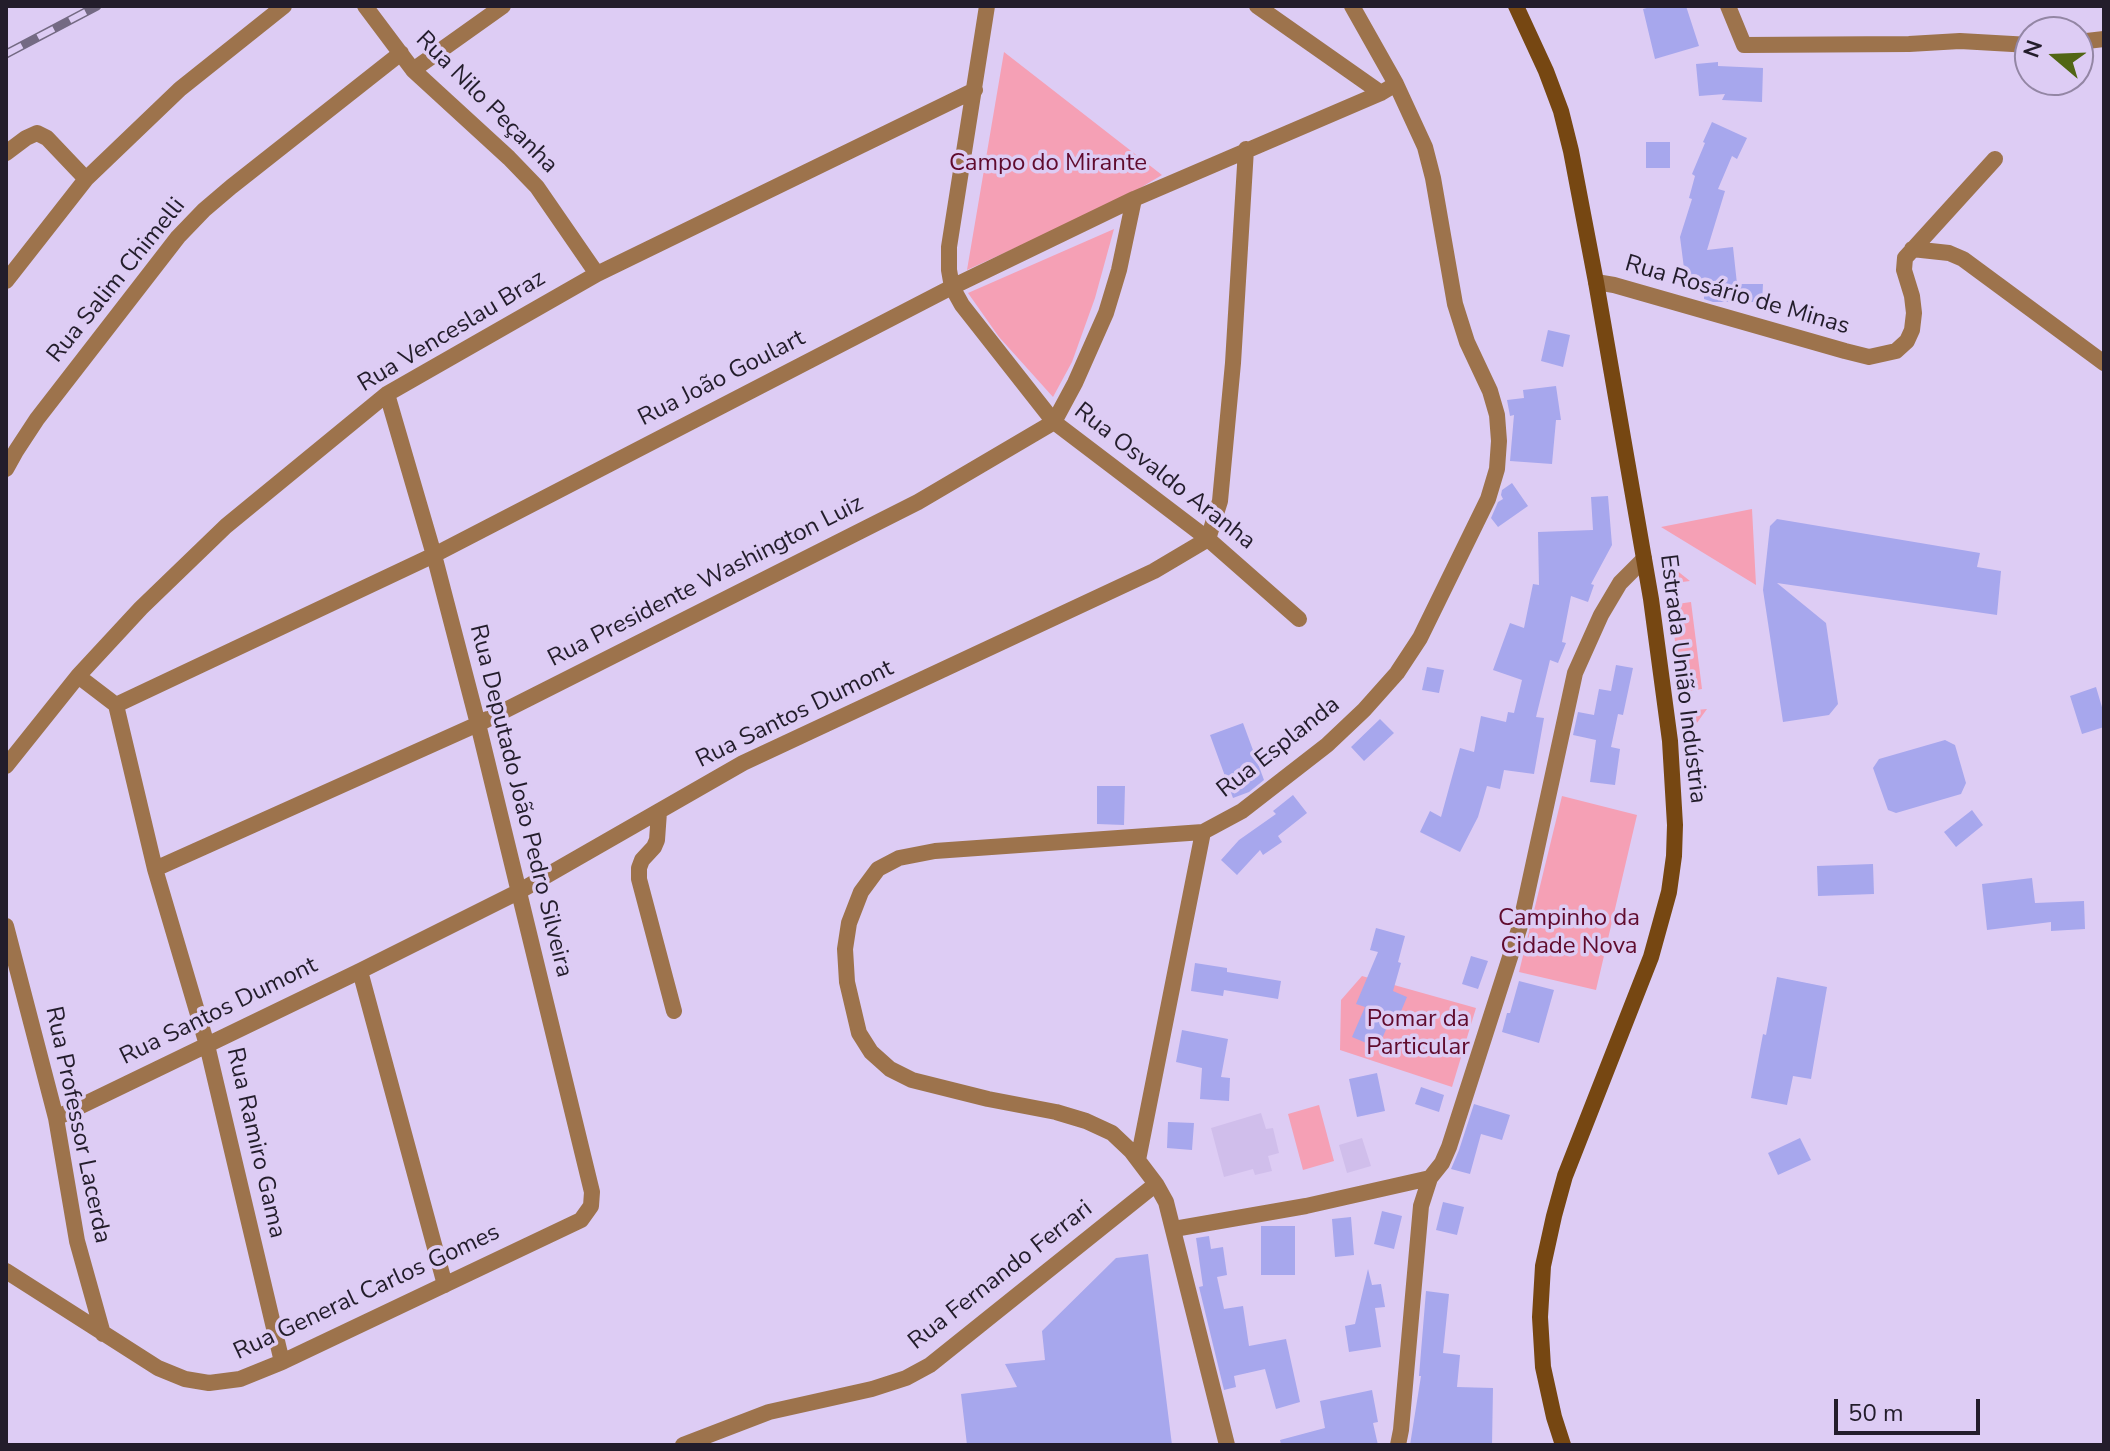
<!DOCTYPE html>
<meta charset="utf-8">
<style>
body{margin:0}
#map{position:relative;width:2110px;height:1451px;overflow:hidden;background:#ddccf4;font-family:"Nunito Sans",sans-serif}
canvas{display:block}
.frame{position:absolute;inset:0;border:8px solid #231d2b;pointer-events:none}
.north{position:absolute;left:2014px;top:16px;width:80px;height:80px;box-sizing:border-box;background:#ddccf4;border:2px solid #9386a4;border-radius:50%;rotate:289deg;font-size:22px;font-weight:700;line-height:32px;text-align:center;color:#231d2b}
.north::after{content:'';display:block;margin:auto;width:28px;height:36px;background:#516614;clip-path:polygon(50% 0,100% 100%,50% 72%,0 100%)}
.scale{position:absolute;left:1834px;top:1399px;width:146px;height:36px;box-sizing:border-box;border:4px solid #231d2b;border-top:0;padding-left:10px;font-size:24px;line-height:28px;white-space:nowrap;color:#231d2b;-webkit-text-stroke:6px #ddccf4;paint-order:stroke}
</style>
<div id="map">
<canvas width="2110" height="1451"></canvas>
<div class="frame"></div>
<div class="north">N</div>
<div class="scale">50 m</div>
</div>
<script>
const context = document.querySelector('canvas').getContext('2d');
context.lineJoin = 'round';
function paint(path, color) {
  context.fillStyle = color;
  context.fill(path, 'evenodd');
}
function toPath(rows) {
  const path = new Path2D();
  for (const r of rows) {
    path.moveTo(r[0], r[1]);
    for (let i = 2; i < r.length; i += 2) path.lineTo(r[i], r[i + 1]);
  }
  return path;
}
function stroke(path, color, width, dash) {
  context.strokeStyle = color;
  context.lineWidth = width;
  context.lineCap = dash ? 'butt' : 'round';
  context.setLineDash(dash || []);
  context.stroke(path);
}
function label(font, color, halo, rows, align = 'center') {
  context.font = font + ' "Nunito Sans",sans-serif';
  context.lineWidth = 7;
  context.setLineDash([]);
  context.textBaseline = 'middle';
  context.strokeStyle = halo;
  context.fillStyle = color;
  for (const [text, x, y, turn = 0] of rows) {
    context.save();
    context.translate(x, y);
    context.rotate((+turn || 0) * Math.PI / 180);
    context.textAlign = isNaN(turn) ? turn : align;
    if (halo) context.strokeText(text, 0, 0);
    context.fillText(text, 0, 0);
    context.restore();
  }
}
paint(toPath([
 [1261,1113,1266,1129,1273,1128,1279,1153,1268,1156,1272,1171,1255,1175,1253,1169,1224,1177,1211,1128],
 [1362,1138,1371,1166,1347,1173,1339,1145]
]), '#d0beeb');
paint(toPath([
 [1004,52,1162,175,1120,200,967,270],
 [1114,229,1095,298,1072,362,1053,397,999,337,968,293],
 [1752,509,1756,585,1661,527],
 [1661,558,1690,581,1666,584],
 [1691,602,1702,689,1682,692,1670,605],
 [1707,709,1686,738,1685,711],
 [1562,796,1637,815,1596,990,1519,972],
 [1362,976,1476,1008,1452,1087,1340,1050,1341,1000],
 [1319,1105,1334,1161,1303,1170,1288,1114]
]), '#f5a0b5');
paint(toPath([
 [1654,6,1686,6,1699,46,1655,59,1643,9],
 [1718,62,1718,66,1763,68,1762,102,1722,100,1725,94,1699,96,1696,64],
 [1712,122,1747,138,1737,159,1732,156,1718,189,1725,191,1707,250,1733,247,1737,284,1763,284,1762,302,1713,302,1704,299,1704,282,1686,284,1680,237,1692,199,1689,198,1695,176,1692,174,1705,143,1703,142],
 [1646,142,1670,142,1670,168,1646,168],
 [1548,330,1570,335,1563,367,1541,361],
 [1556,386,1561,420,1556,420,1552,464,1510,461,1514,415,1510,416,1507,400,1524,398,1523,390],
 [1512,483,1528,506,1498,527,1491,518,1498,502,1503,499,1501,495,1502,490],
 [1608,496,1612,545,1591,584,1594,585,1588,602,1571,596,1562,642,1566,643,1558,663,1550,660,1536,717,1544,718,1534,774,1504,770,1500,789,1487,786,1478,817,1460,852,1420,832,1430,811,1441,817,1460,748,1474,752,1481,716,1506,722,1508,712,1514,713,1522,680,1493,670,1510,623,1524,628,1533,584,1539,585,1538,532,1593,530,1591,497],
 [1777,519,1980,553,1977,567,2001,571,1997,615,1777,583,1826,623,1838,704,1829,715,1783,722,1763,590,1770,526],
 [1616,665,1633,668,1623,715,1618,714,1611,747,1620,749,1615,785,1590,782,1596,740,1573,735,1578,712,1594,715,1599,689,1611,691],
 [1427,667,1444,670,1439,693,1422,690],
 [2096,687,2104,714,2104,727,2082,734,2070,696],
 [1380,719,1394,733,1364,761,1351,747],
 [1243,723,1264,780,1249,792,1233,798,1210,735],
 [1945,740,1955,745,1966,783,1961,794,1896,813,1888,810,1873,768,1879,759],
 [1097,786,1125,786,1124,825,1097,824],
 [1293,795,1307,813,1278,836,1282,842,1263,855,1260,850,1237,875,1221,860,1239,840,1276,814,1273,811],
 [1972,810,1983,825,1956,847,1944,832],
 [1873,864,1874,894,1818,896,1817,866],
 [2032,878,2035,903,2084,901,2085,929,2051,931,2051,922,1987,930,1982,884],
 [1376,928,1405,936,1398,962,1401,963,1393,991,1407,997,1397,1021,1391,1018,1378,1048,1352,1037,1365,1007,1356,1004,1378,952,1370,950],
 [1471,956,1488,961,1478,989,1462,984],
 [1195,963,1227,968,1227,972,1281,981,1278,999,1224,990,1223,996,1191,991],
 [1777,977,1827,987,1811,1079,1793,1076,1787,1105,1751,1098,1763,1034,1766,1035],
 [1519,981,1554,990,1539,1043,1502,1032,1507,1013,1510,1013],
 [1182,1030,1228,1039,1221,1077,1230,1078,1229,1101,1200,1099,1202,1068,1176,1062],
 [1377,1073,1385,1111,1357,1117,1349,1079],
 [1421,1087,1444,1095,1439,1112,1415,1104],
 [1474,1104,1510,1115,1502,1140,1481,1134,1470,1174,1451,1169,1459,1150],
 [1168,1122,1194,1123,1192,1150,1167,1148],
 [1800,1138,1811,1160,1778,1175,1768,1153],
 [1443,1202,1464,1207,1457,1235,1436,1230],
 [1382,1211,1402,1216,1394,1249,1374,1244],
 [1351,1217,1354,1255,1335,1257,1332,1219],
 [1261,1226,1295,1226,1295,1275,1261,1275],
 [1209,1236,1211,1249,1223,1247,1227,1275,1217,1277,1224,1309,1243,1306,1249,1346,1286,1339,1300,1402,1276,1409,1265,1369,1234,1376,1236,1387,1224,1390,1199,1287,1203,1286,1196,1238],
 [1148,1254,1172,1445,967,1445,961,1394,1017,1387,1005,1364,1045,1360,1042,1331,1116,1258],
 [1368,1269,1372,1285,1381,1284,1385,1307,1375,1308,1381,1347,1349,1352,1345,1326,1355,1324],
 [1426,1291,1449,1294,1443,1353,1460,1355,1457,1387,1493,1388,1492,1445,1410,1445,1421,1376,1419,1376],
 [1372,1390,1378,1422,1373,1423,1378,1445,1281,1445,1280,1440,1325,1428,1320,1401]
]), '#a7a7ed');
stroke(toPath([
 [365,6,413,70,509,158,537,187,597,274],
 [987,6,949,247,949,270,952,287,962,305,1054,422,1208,539,1299,619],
 [1257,6,1381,93],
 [1728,6,1744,45,1909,44,1960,41,2030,45],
 [2078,42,2104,39],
 [413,70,503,6],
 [6,153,26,138,37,133,47,138,86,179],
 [1912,249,1949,253,1963,259,2104,363],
 [6,281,86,179,180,89,284,6],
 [1596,282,1614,285,1845,351,1869,357,1896,351,1907,341,1912,330,1914,313,1912,296,1904,270,1905,258,1995,159],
 [6,469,16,451,37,419,178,237,204,210,231,187,401,53],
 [78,676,116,705,434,555,952,287,1134,199,1381,93,1396,84],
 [116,705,155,869,207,1045,282,1362],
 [6,766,78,676,141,608,226,526,387,394,597,274,975,90],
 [659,812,657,840,654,847,642,860,639,868,639,879,674,1011],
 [155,869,478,724,918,502,1054,422,1075,383,1106,313,1119,270,1134,199],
 [6,926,56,1118,77,1241,103,1334],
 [360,971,445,1285],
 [56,1118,360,971,518,892,743,763,1154,571,1208,539,1220,501,1233,363,1246,149],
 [1138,1160,1203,832],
 [1174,1229,1306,1206,1430,1178],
 [6,1271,158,1368,185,1379,209,1383,240,1379,282,1362,581,1220,591,1206,592,1192,478,724,434,555,387,394],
 [683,1445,769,1412,872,1389,906,1378,930,1365,1156,1184],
 [1227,1445,1166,1202,1156,1184,1131,1151,1112,1133,1086,1121,1056,1112,988,1099,912,1080,890,1069,871,1052,859,1033,847,982,845,949,849,923,861,892,878,869,899,858,935,851,1203,832,1242,811,1327,745,1364,710,1397,673,1420,638,1488,499,1497,469,1499,441,1497,415,1490,391,1467,342,1455,304,1433,178,1425,147,1396,84,1352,6],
 [1398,1445,1401,1430,1421,1206,1430,1178,1442,1163,1449,1147,1520,926,1575,673,1601,615,1620,583,1644,559]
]), '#9d734c', 16);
stroke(toPath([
 [1516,6,1546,71,1561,111,1571,151,1596,282,1651,599,1670,741,1675,825,1674,856,1669,892,1651,957,1565,1176,1554,1216,1543,1266,1540,1317,1543,1367,1554,1417,1563,1445]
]), '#764712', 16);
const rail = toPath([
 [6,54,97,6]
]);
stroke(rail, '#746a83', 9);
stroke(rail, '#ddccf4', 6, [18]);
label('24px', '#231d2b', '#ddccf4', [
 ["Rua Nilo Peçanha",486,103,45],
 ["Rua Salim Chimelli",117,281,-51],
 ["Rua Rosário de Minas",1737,296,16],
 ["Rua Venceslau Braz",452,332,-31],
 ["Rua João Goulart",722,379,-27],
 ["Rua Osvaldo Aranha",1164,477,38],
 ["Rua Presidente Washington Luiz",706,582,-27],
 ["Estrada União Indústria",1682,679,83],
 ["Rua Santos Dumont",795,715,-26],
 ["Rua Esplanda",1279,748,-38],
 ["Rua Deputado João Pedro Silveira",520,801,76],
 ["Rua Santos Dumont",219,1012,-26],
 ["Rua Professor Lacerda",77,1125,78],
 ["Rua Ramiro Gama",255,1143,77],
 ["Rua Fernando Ferrari",1001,1276,-38],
 ["Rua General Carlos Gomes",367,1293,-25]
]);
label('24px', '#600b2d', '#ddccf4', [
 ["Campo do Mirante",1048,164],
 ["Campinho da",1569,919],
 ["Cidade Nova",1569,947],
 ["Pomar da",1418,1020],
 ["Particular",1418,1048]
]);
</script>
